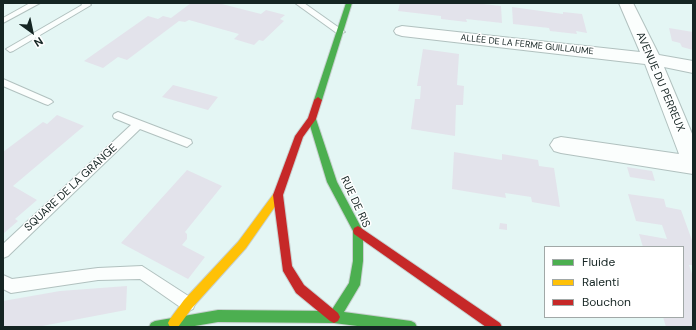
<!DOCTYPE html>
<meta charset="utf-8">
<style>
body{margin:0}
#map{position:relative;width:696px;height:330px;overflow:hidden;background:#e4f6f4;font-family:"DM Sans",sans-serif}
canvas{display:block}
.frame{position:absolute;inset:0;border:4px solid #152523;pointer-events:none}
.legend{position:absolute;left:544px;top:246px;width:140px;height:72px;box-sizing:border-box;background:#fff;border:1px solid #a1a8a7;margin:0;padding:5px 7px;list-style:none;font-size:12px;color:#152523}
.legend li{display:flex;align-items:center;gap:8px;height:20px}
.legend b{width:20px;border:1px solid #a1a8a7}
.north{position:absolute;left:12px;top:12px;width:40px;height:40px;-webkit-text-stroke:3px #fff;paint-order:stroke;rotate:147deg;font-size:11px;font-weight:700;line-height:16px;text-align:center;color:#152523}
.north::after{content:'';display:block;margin:auto;width:14px;height:18px;background:#152523;clip-path:polygon(50% 0,100% 100%,50% 72%,0 100%)}
</style>
<div id="map">
<canvas width="696" height="330"></canvas>
<div class="frame"></div>
<ul class="legend">
<li><b style="height:5px;background:#4caf50"></b>Fluide</li>
<li><b style="height:5px;background:#ffc107"></b>Ralenti</li>
<li><b style="height:5px;background:#c62828"></b>Bouchon</li>
</ul>
<div class="north">N</div>
</div>
<script>
const context = document.querySelector('canvas').getContext('2d');
context.lineJoin = 'round';
function paint(path, color) {
  context.fillStyle = color;
  context.fill(path, 'evenodd');
}
function toPath(rows) {
  const path = new Path2D();
  for (const r of rows) {
    path.moveTo(r[0], r[1]);
    for (let i = 2; i < r.length; i += 2) path.lineTo(r[i], r[i + 1]);
  }
  return path;
}
function stroke(path, color, width, dash) {
  context.strokeStyle = color;
  context.lineWidth = width;
  context.lineCap = dash ? 'butt' : 'round';
  context.setLineDash(dash || []);
  context.stroke(path);
}
function label(font, color, halo, rows, align = 'center') {
  context.font = font + ' "DM Sans",sans-serif';
  context.lineWidth = 3;
  context.setLineDash([]);
  context.textBaseline = 'middle';
  context.strokeStyle = halo;
  context.fillStyle = color;
  for (const [text, x, y, turn = 0] of rows) {
    context.save();
    context.translate(x, y);
    context.rotate((+turn || 0) * Math.PI / 180);
    context.textAlign = isNaN(turn) ? turn : align;
    if (halo) context.strokeText(text, 0, 0);
    context.fillText(text, 0, 0);
    context.restore();
  }
}
paint(toPath([
 [191,3,218,3,261,14,266,10,285,15,280,19,284,21,263,41,259,40,254,45,234,39,239,34,189,20,185,22,179,21,127,60,118,57,103,68,84,61,148,16,158,19,163,16,171,18],
 [400,3,474,3,501,6,502,23,466,19,467,22,441,19,441,16,398,11],
 [512,7,563,14,563,12,582,14,587,33,576,31,577,34,550,31,549,28,513,24],
 [669,28,693,32,693,50,682,47,680,43,672,41],
 [423,49,459,54,457,85,464,86,463,105,456,105,455,136,411,129,415,99,420,99,421,86,417,86],
 [173,85,218,97,208,110,162,97],
 [57,115,84,126,13,186,37,200,15,219,18,221,3,234,3,152,43,122,47,124],
 [454,152,502,160,502,154,538,160,539,166,554,168,560,207,532,202,531,197,505,193,506,198,452,189],
 [627,167,652,171,655,181,630,177],
 [187,170,222,186,185,232,187,234,187,239,182,245,205,257,188,279,121,243],
 [628,194,664,199,666,207,681,210,693,243,693,265,689,265,693,277,693,327,666,327,663,317,683,317,683,247,643,247,639,234,667,239,662,225,636,221],
 [500,223,507,224,507,230,499,229],
 [127,286,126,310,37,327,3,327,3,301,60,291]
]), '#e3e3eb');
const lane = toPath([
 [30,3,40,3,3,23,3,18,30,3],
 [81,3,89,3,91,5,13,51,10,52,6,49,82,5,81,3],
 [295,3,304,3,345,32,338,34,295,3],
 [3,79,51,100,53,102,48,105,45,104,3,86,3,79],
 [118,112,191,140,192,143,187,147,140,129,8,256,3,258,3,244,131,125,114,118,113,116,114,114,118,112],
 [142,266,193,299,195,304,193,309,188,311,183,309,140,279,98,280,11,293,3,289,3,275,12,279,98,268,142,266]
]);
const street = toPath([
 [619,3,633,3,659,55,693,61,693,73,664,67,693,136,693,174,561,153,554,151,550,145,554,139,561,137,679,154,645,64,402,36,396,34,394,31,396,28,402,26,640,52,619,3]
]);
const fast = toPath([
 [346,3,352,3,322,100,318,103,315,102,314,100,346,3],
 [312,116,316,119,337,182,363,231,363,261,360,285,344,312,411,321,415,323,417,327,365,327,334,323,218,322,189,327,149,327,151,323,155,321,218,310,331,311,349,283,353,261,353,231,327,182,308,119,312,116]
]);
const slow = toPath([
 [278,191,281,192,283,195,281,198,246,248,192,308,178,327,170,327,168,323,170,319,184,300,238,242,275,192,278,191]
]);
const jam = toPath([
 [318,97,322,100,316,119,303,137,283,195,292,266,304,285,338,313,340,317,338,321,334,323,330,321,296,293,283,271,273,195,295,136,308,118,314,100,318,97],
 [358,226,500,323,502,327,486,327,354,234,353,231,354,228,358,226]
]);
stroke(lane, '#b1c1bf', 2);
stroke(street, '#b1c1bf', 2);
stroke(fast, '#c7d0cf', 2);
stroke(slow, '#c7d0cf', 2);
stroke(jam, '#c7d0cf', 2);
paint(lane, '#fbfefd');
paint(street, '#fbfefd');
paint(fast, '#4caf50');
paint(slow, '#ffc107');
paint(jam, '#c62828');
label('9px', '#152523', '#fff', [
 ["ALLÉE DE LA FERME GUILLAUME",527,45,6]
]);
label('11px', '#152523', '#fff', [
 ["AVENUE DU PERREUX",660,82,67],
 ["SQUARE DE LA GRANGE",71,188,-43],
 ["RUE DE RIS",355,202,65]
]);
</script>
